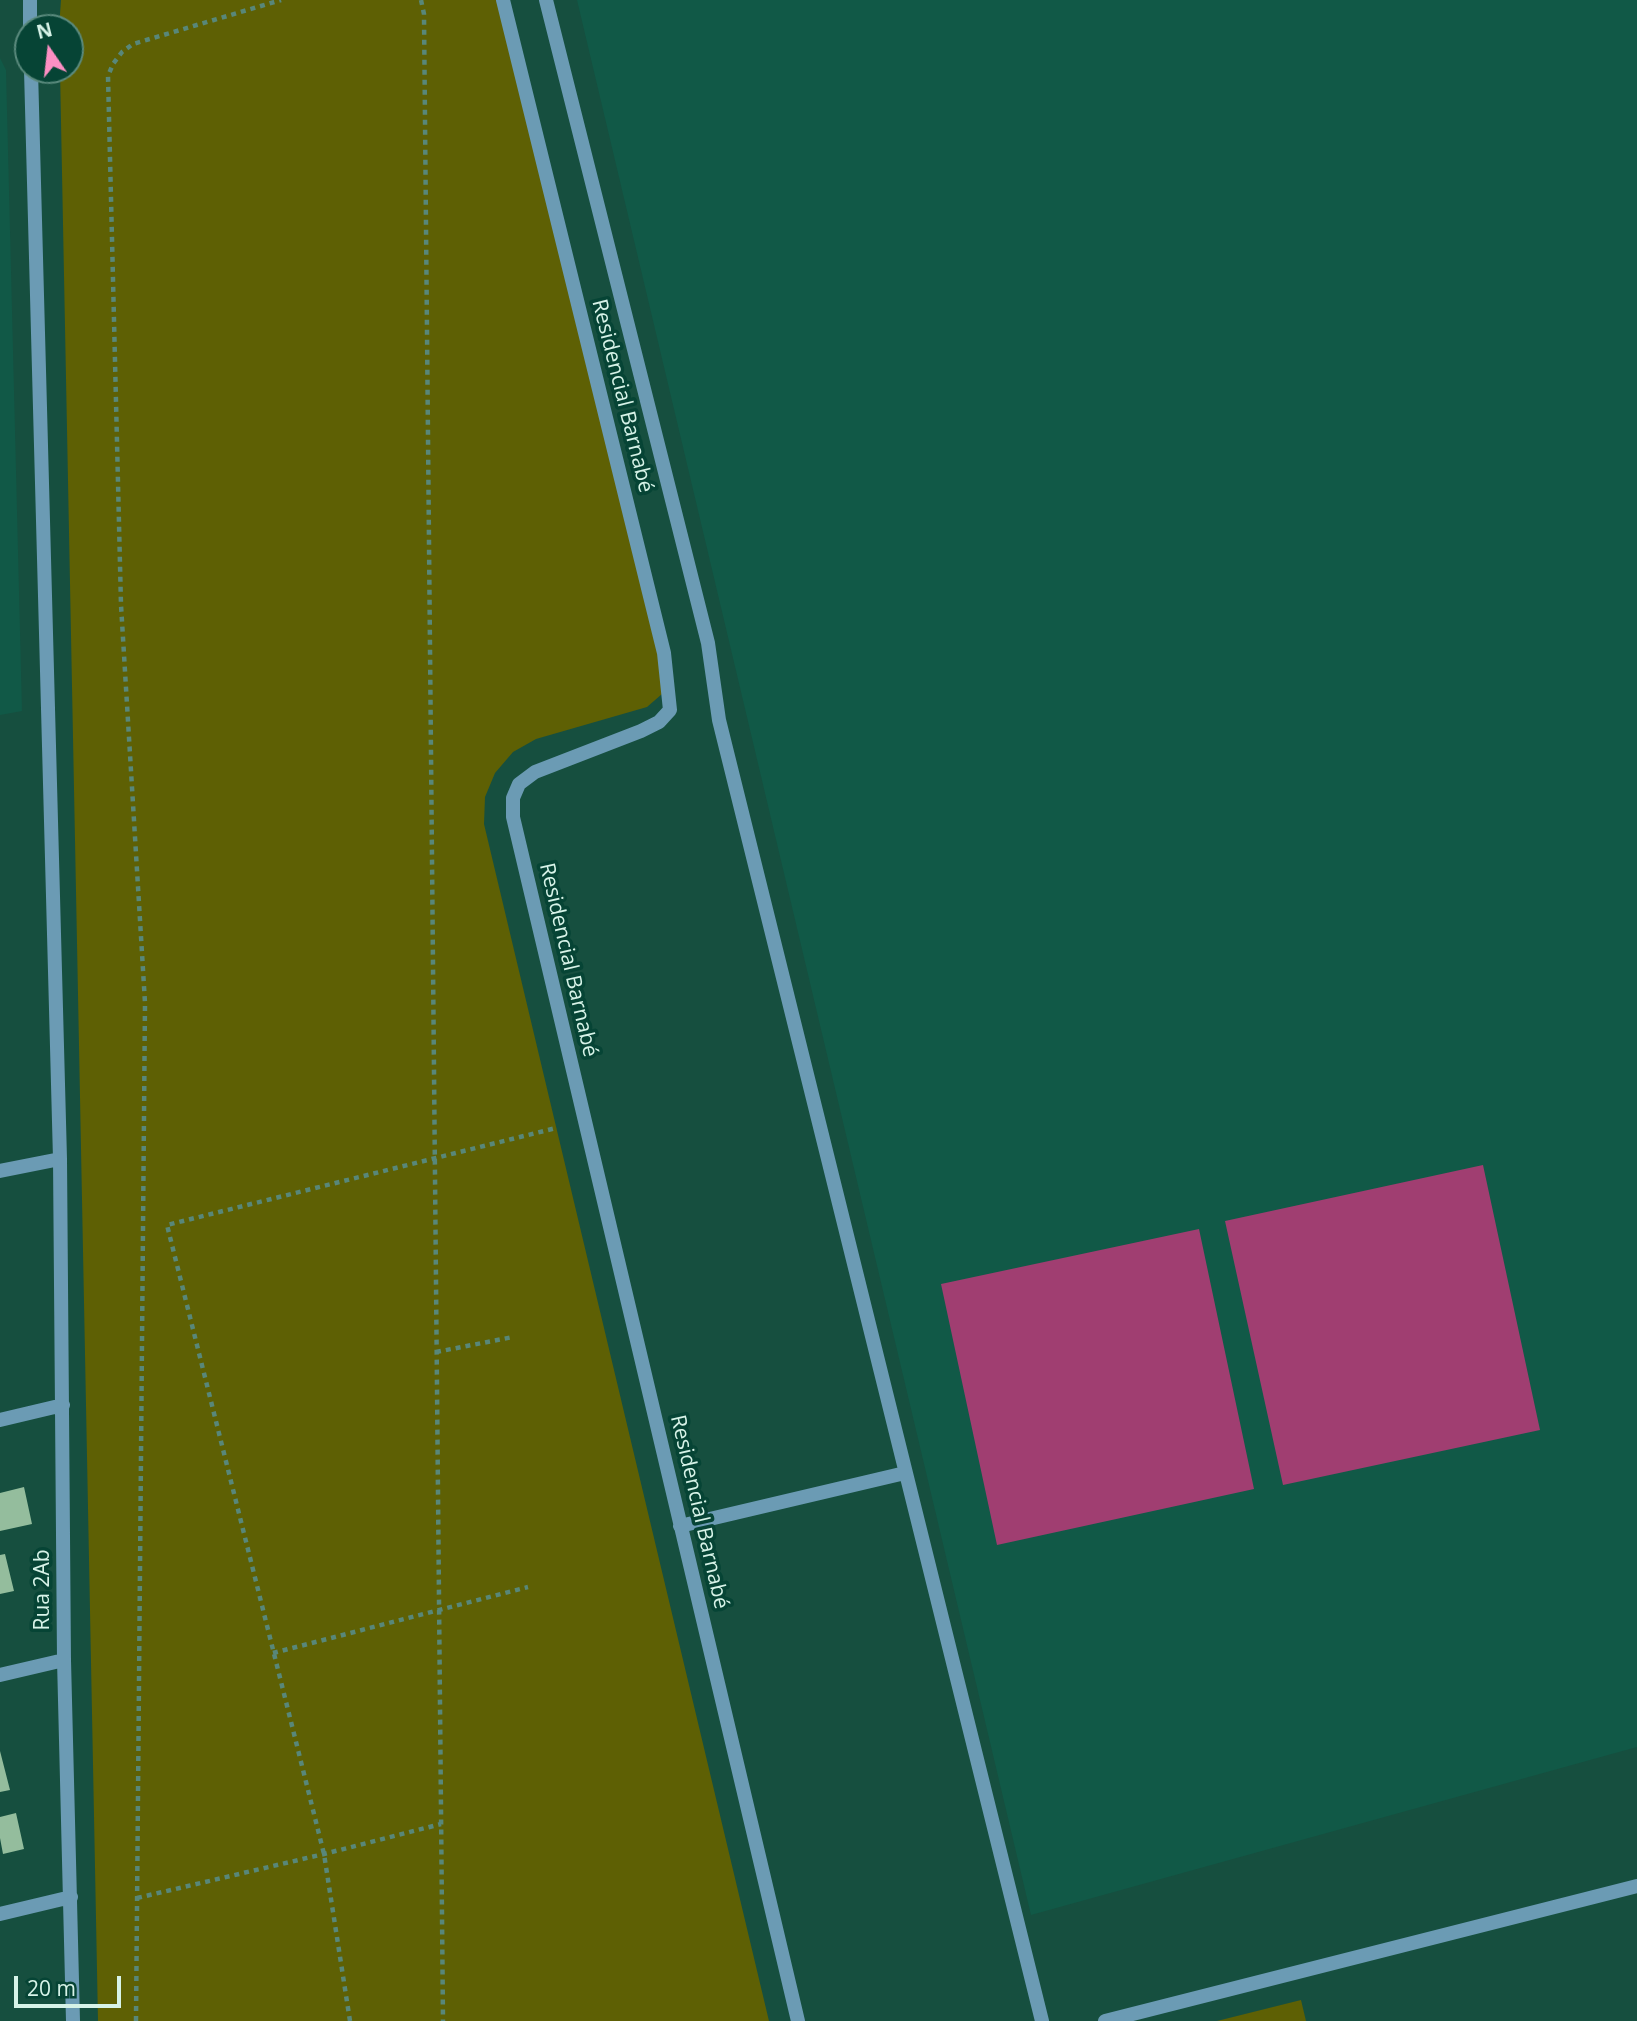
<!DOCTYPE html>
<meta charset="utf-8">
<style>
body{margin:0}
#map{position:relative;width:1637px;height:2021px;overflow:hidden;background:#164f3f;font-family:"Open Sans",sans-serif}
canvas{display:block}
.north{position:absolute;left:14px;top:14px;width:70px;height:70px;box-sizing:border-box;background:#064435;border:2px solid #5a8a7d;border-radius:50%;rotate:346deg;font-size:19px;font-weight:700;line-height:28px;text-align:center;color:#d7f3e8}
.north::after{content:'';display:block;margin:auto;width:24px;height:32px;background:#fc8fc3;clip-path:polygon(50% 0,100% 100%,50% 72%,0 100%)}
.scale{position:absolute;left:14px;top:1976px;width:107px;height:32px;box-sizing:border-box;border:4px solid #d7f3e8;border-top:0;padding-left:9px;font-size:21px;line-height:24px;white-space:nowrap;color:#d7f3e8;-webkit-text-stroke:5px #064435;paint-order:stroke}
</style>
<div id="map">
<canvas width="1637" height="2021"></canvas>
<div class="north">N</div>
<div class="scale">20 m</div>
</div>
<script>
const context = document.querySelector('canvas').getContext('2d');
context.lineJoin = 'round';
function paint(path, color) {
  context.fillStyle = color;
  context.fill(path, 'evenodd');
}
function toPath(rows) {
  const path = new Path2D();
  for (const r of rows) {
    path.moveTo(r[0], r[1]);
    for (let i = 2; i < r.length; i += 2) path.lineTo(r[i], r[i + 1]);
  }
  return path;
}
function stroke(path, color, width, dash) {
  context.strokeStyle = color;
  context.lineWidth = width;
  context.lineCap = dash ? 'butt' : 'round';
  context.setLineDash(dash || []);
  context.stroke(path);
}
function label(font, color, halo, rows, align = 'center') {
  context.font = font + ' "Open Sans",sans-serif';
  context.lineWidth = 7;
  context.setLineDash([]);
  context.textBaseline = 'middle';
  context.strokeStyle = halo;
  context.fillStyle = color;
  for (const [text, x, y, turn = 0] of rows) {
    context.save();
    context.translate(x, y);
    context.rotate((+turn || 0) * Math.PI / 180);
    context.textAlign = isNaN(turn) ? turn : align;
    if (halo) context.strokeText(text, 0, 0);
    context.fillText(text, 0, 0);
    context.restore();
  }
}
paint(toPath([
 [577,0,1637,0,1637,1747,1031,1915],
 [0,58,6,70,22,711,0,715]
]), '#115947');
paint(toPath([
 [61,0,497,0,666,665,662,694,647,707,536,739,513,752,495,773,485,797,484,824,769,2021,98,2021,60,70,70,70,70,28,59,28],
 [1301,2000,1306,2021,1217,2021]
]), '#5e6004');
paint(toPath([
 [1483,1165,1540,1430,1283,1485,1225,1221],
 [1199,1229,1254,1489,997,1545,941,1284]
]), '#a03e71');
paint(toPath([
 [24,1487,32,1524,0,1531,0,1493],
 [5,1554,14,1591,0,1594,0,1555],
 [0,1751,10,1790,0,1792],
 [16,1813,24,1849,3,1854,0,1838,0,1817]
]), '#94bd9d');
stroke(toPath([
 [421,0,424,14,443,2021],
 [436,1352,513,1337],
 [273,1653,528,1587],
 [137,1898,324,1854,441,1824],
 [136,2021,145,1003,121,605,108,76,113,64,122,52,133,44,281,0],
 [350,2021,324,1854,167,1225,556,1128]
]), '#588779', 4.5, [5, 5]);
stroke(toPath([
 [30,0,30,28],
 [503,0,664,653,670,710,659,722,641,731,535,772,519,784,513,798,513,817,798,2021],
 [546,0,708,643,719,720,1042,2021],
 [31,70,60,1159,64,1660,73,2021],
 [0,1171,60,1159],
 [0,1420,63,1405],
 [680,1526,905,1473],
 [0,1675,64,1660],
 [0,1914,71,1897],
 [1105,2021,1637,1886]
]), '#6b9bb4', 14);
label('21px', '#d7f3e8', '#064435', [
 ["Residencial Barnabé",622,396,76],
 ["Residencial Barnabé",568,960,77],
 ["Residencial Barnabé",699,1512,77],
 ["Rua 2Ab",43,1590,-90]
]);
</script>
